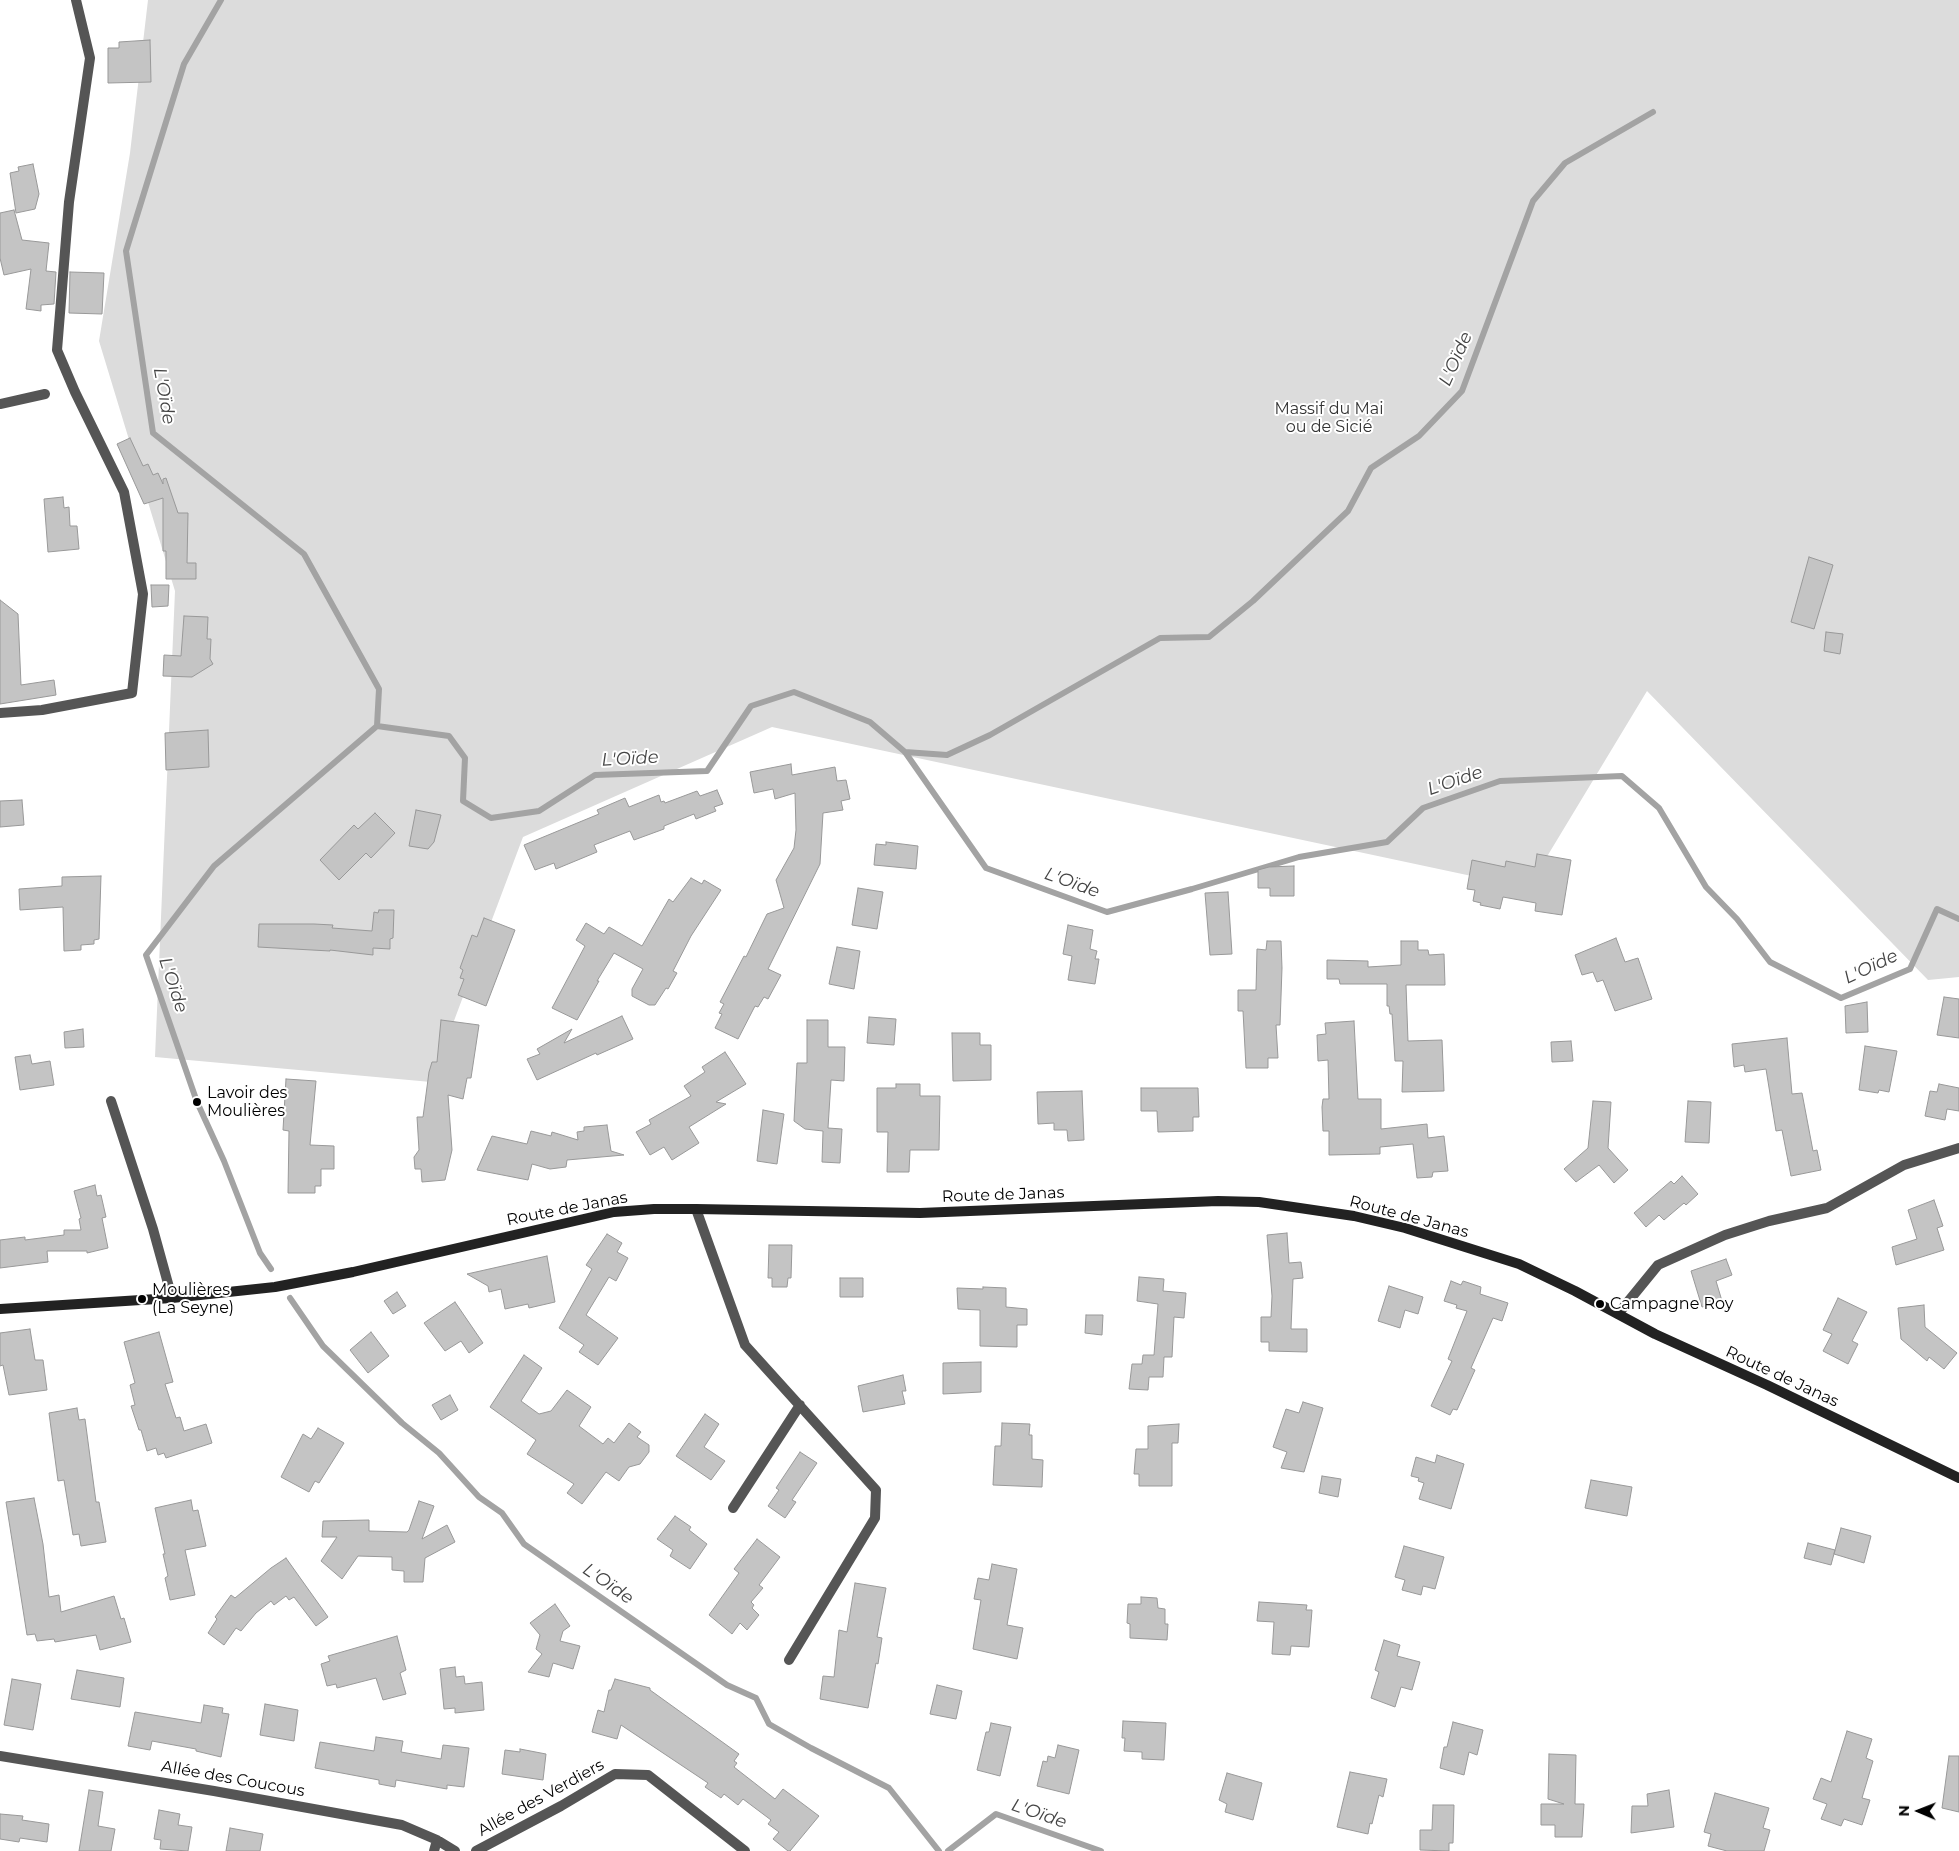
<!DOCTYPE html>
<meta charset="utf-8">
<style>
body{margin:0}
#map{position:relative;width:1959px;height:1851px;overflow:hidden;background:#fff;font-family:Montserrat,sans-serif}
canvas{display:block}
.north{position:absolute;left:1894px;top:1786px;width:50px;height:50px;-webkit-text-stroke:4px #fff;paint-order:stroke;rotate:271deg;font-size:14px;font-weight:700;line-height:20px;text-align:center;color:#000}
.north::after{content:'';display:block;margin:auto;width:18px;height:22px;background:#000;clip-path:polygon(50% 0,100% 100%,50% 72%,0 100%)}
</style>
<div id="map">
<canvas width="1959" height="1851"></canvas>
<div class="north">N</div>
</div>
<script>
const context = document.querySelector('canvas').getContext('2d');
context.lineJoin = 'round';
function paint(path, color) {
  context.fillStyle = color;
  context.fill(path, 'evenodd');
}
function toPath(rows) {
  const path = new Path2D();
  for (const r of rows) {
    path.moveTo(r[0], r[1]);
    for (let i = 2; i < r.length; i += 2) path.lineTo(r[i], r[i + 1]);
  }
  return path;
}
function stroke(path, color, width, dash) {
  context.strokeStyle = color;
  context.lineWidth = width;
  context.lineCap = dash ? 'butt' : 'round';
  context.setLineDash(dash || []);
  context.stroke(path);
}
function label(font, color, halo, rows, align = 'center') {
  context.font = font + ' Montserrat,sans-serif';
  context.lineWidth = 4;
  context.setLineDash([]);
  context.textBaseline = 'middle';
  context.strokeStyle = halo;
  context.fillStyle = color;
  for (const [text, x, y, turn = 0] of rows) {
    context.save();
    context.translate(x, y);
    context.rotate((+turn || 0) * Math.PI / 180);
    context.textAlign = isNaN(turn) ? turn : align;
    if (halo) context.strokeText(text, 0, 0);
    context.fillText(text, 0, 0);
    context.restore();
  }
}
paint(toPath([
 [148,0,1959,0,1959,977,1928,980,1647,691,1528,888,772,727,523,837,431,1082,155,1057,175,591,99,341,130,153]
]), '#dcdcdc');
stroke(toPath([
 [221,0,184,64,126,251,153,433,304,554,379,689,377,726,214,866,146,955,197,1102,224,1161,260,1253,271,1269],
 [377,726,449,736,465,758,463,801,491,818,539,811,595,775,707,771,751,706,794,692,870,722,905,752,986,868,1107,912,1192,889,1299,857,1387,842,1423,808,1500,781,1622,776,1659,808,1706,887,1737,919,1770,962,1841,998,1910,969,1937,909,1959,919],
 [905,752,947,755,990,735,1160,638,1209,637,1253,601,1348,511,1371,468,1419,436,1462,391,1533,201,1565,163,1653,112],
 [290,1298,323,1346,402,1423,439,1453,479,1497,502,1513,524,1544,727,1685,756,1698,769,1724,811,1748,889,1788,939,1851],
 [948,1851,996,1814,1101,1851]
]), '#a3a3a3', 6);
const building = toPath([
 [150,40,151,82,108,83,108,48,119,48,119,42,150,40],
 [33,164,39,194,35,209,16,213,10,173,19,171,18,167,33,164],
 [14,210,22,240,49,243,46,271,56,272,54,304,41,305,41,311,26,309,31,269,4,275,0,258,0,213,14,210],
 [70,272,104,273,102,314,69,313,70,272],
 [130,438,143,466,148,464,153,475,158,473,163,484,163,479,166,478,178,513,188,513,187,563,196,563,196,579,166,579,166,551,163,551,163,498,144,504,117,444,130,438],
 [63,497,64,508,69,507,70,526,77,526,79,549,48,552,44,499,63,497],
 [1809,557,1833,565,1814,629,1791,622,1809,557],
 [151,585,169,585,168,606,152,607,151,585],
 [0,600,18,614,21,685,54,680,56,695,0,704,0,600],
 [184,616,208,617,207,639,211,639,210,659,213,664,192,677,163,676,164,655,181,656,184,616],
 [1826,632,1843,634,1840,654,1824,651,1826,632],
 [208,730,209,767,166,770,165,733,208,730],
 [791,764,792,775,835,767,837,781,846,780,850,799,841,801,843,810,823,813,820,864,768,969,781,975,768,999,764,997,758,1007,755,1006,738,1039,715,1028,722,1014,719,1013,724,1004,720,1002,744,956,746,957,767,914,784,908,776,880,794,848,796,830,795,793,775,799,773,789,754,793,750,772,791,764],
 [717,790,723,804,714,807,716,811,696,819,694,814,664,826,664,829,634,840,630,831,594,845,597,852,556,869,554,863,535,870,524,845,599,814,597,810,625,798,629,807,659,795,661,802,664,801,665,803,697,791,700,796,717,790],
 [22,800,24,825,0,827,0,801,22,800],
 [416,810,441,815,434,842,428,849,409,846,416,810],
 [375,813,395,833,371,858,366,853,339,880,320,860,354,825,358,829,375,813],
 [886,842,918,846,916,869,874,865,876,844,886,845,886,842],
 [1537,854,1571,860,1562,915,1535,911,1536,903,1503,897,1500,909,1480,905,1481,903,1473,901,1475,890,1467,889,1472,860,1505,867,1506,861,1535,867,1537,854],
 [1294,866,1294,896,1270,896,1270,888,1258,888,1258,870,1269,867,1294,866],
 [101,876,99,939,94,940,94,944,81,945,81,950,64,951,63,907,20,910,19,889,62,886,62,877,101,876],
 [691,878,702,884,704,880,721,890,691,936,673,971,677,973,668,989,666,988,655,1005,649,1005,632,996,632,989,643,969,614,953,597,981,599,981,577,1020,552,1008,585,946,576,940,586,923,604,934,609,927,642,946,669,899,673,902,691,878],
 [858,888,883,892,877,929,852,925,858,888],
 [1228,892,1232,954,1210,955,1205,893,1228,892],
 [379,910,394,910,393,938,390,939,390,949,373,948,373,955,330,950,330,951,258,947,259,924,314,924,333,925,332,928,372,931,374,912,378,913,379,910],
 [484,918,515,930,486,1006,458,995,464,979,460,978,463,970,460,968,472,935,477,937,484,918],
 [1068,925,1093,930,1090,949,1097,951,1095,959,1099,959,1095,984,1068,980,1072,956,1063,954,1068,925],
 [1616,938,1625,962,1638,958,1652,999,1615,1011,1603,980,1597,982,1593,972,1582,975,1575,955,1616,938],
 [1267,941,1281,941,1282,968,1280,1025,1276,1025,1278,1058,1268,1058,1268,1068,1246,1068,1243,1011,1238,1011,1238,990,1256,990,1257,949,1266,950,1267,941],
 [1401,941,1418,941,1418,950,1428,950,1429,955,1444,954,1445,985,1406,985,1408,1041,1442,1040,1444,1091,1402,1092,1403,1061,1395,1061,1392,1014,1390,1014,1389,1006,1387,1006,1387,984,1340,984,1339,979,1327,979,1327,960,1368,961,1368,967,1401,965,1401,941],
 [837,947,860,951,854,989,829,984,837,947],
 [1944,997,1959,999,1959,1038,1937,1035,1944,997],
 [1867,1002,1868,1032,1846,1033,1845,1006,1867,1002],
 [622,1016,633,1039,597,1055,596,1053,537,1080,527,1059,540,1054,537,1049,572,1029,564,1043,622,1016],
 [869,1017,896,1019,894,1045,867,1043,869,1017],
 [441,1020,479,1025,471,1078,467,1078,463,1099,448,1095,452,1150,445,1180,422,1182,421,1169,415,1169,414,1157,419,1150,417,1117,423,1117,429,1072,432,1062,437,1062,441,1020],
 [807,1020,828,1020,828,1047,845,1047,844,1081,831,1080,828,1128,842,1129,840,1163,822,1162,823,1131,805,1129,794,1121,797,1063,807,1063,807,1020],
 [1354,1021,1358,1099,1381,1099,1381,1129,1427,1124,1428,1138,1444,1136,1448,1171,1433,1172,1432,1177,1417,1178,1413,1144,1380,1147,1380,1154,1329,1155,1329,1131,1323,1131,1322,1107,1323,1099,1329,1099,1328,1060,1318,1061,1317,1035,1326,1034,1325,1023,1354,1021],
 [83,1029,84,1047,65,1048,64,1032,83,1029],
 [952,1033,980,1033,980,1045,991,1045,991,1080,953,1081,952,1033],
 [1787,1038,1792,1094,1802,1093,1813,1151,1817,1150,1821,1170,1791,1176,1782,1130,1776,1131,1766,1069,1745,1072,1744,1065,1734,1067,1732,1044,1787,1038],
 [1571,1041,1573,1061,1552,1062,1551,1042,1571,1041],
 [1865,1046,1897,1051,1889,1092,1879,1090,1878,1093,1859,1090,1865,1046],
 [725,1052,746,1084,716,1102,726,1104,689,1127,699,1143,672,1160,664,1147,650,1155,636,1132,651,1124,649,1120,691,1096,684,1086,705,1072,702,1067,725,1052],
 [30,1055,32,1064,50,1061,54,1085,20,1090,15,1057,30,1055],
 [286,1079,316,1081,310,1145,334,1146,334,1169,321,1169,321,1186,315,1186,315,1193,288,1193,289,1131,283,1130,286,1079],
 [896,1084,920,1084,920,1096,940,1096,939,1150,910,1150,909,1172,887,1172,888,1132,877,1132,877,1088,896,1088,896,1084],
 [1939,1084,1959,1088,1959,1111,1947,1109,1945,1120,1925,1116,1930,1091,1937,1092,1939,1084],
 [1141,1088,1198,1088,1199,1117,1193,1117,1193,1131,1158,1132,1157,1111,1141,1111,1141,1088],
 [1082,1091,1084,1140,1068,1141,1067,1130,1054,1130,1054,1123,1038,1124,1037,1092,1082,1091],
 [1593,1101,1611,1102,1608,1148,1628,1170,1614,1183,1599,1165,1576,1182,1564,1169,1588,1148,1593,1101],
 [1688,1101,1711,1102,1709,1143,1685,1142,1688,1101],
 [763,1110,784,1114,777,1164,757,1161,763,1110],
 [607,1125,611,1151,624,1155,567,1160,566,1167,550,1169,532,1164,528,1180,477,1170,492,1136,527,1144,531,1131,551,1136,552,1132,578,1140,577,1132,584,1131,584,1127,607,1125],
 [1682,1176,1698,1194,1686,1205,1684,1203,1664,1220,1659,1215,1646,1227,1634,1213,1671,1181,1674,1184,1682,1176],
 [95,1185,97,1196,101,1195,106,1217,102,1218,108,1248,87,1253,87,1251,47,1251,48,1262,0,1268,0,1240,25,1237,25,1240,64,1235,64,1230,81,1230,79,1219,81,1218,74,1191,95,1185],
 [1934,1200,1943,1226,1937,1228,1944,1250,1896,1265,1892,1247,1917,1239,1908,1210,1934,1200],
 [1287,1233,1289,1263,1301,1262,1303,1278,1293,1279,1291,1329,1307,1329,1307,1352,1269,1351,1269,1342,1261,1342,1261,1317,1271,1317,1272,1296,1267,1235,1287,1233],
 [607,1234,622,1243,617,1252,628,1258,616,1281,609,1277,586,1315,618,1338,598,1365,579,1352,584,1345,559,1328,592,1269,586,1265,607,1234],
 [769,1245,792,1245,791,1278,788,1278,787,1287,772,1287,772,1278,768,1278,769,1245],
 [547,1256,555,1302,529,1308,528,1304,505,1309,501,1289,489,1292,488,1286,467,1274,547,1256],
 [1726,1259,1732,1275,1716,1281,1722,1301,1702,1307,1691,1271,1726,1259],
 [1139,1277,1164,1279,1163,1291,1186,1293,1184,1318,1174,1317,1172,1357,1164,1357,1163,1377,1149,1377,1148,1390,1129,1389,1132,1364,1142,1364,1143,1355,1154,1355,1158,1304,1137,1301,1139,1277],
 [840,1278,863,1278,863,1297,840,1297,840,1278],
 [1451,1281,1461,1285,1463,1281,1481,1287,1480,1294,1508,1303,1502,1321,1493,1318,1471,1368,1475,1370,1457,1410,1453,1409,1450,1415,1431,1406,1452,1361,1448,1359,1467,1311,1456,1308,1457,1305,1444,1301,1451,1281],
 [1389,1286,1423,1297,1418,1314,1405,1310,1400,1328,1378,1321,1389,1286],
 [983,1287,1006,1288,1006,1307,1027,1309,1027,1325,1017,1325,1017,1347,980,1346,980,1310,958,1309,957,1288,983,1289,983,1287],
 [397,1292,406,1306,393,1314,384,1301,397,1292],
 [1838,1298,1867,1312,1852,1341,1858,1344,1848,1364,1823,1351,1832,1334,1823,1330,1838,1298],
 [455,1302,483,1343,469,1353,461,1341,445,1351,424,1323,455,1302],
 [1924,1305,1925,1327,1957,1353,1944,1369,1929,1357,1927,1361,1901,1339,1898,1308,1924,1305],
 [1086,1315,1103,1315,1102,1335,1085,1333,1086,1315],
 [30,1329,35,1360,43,1360,47,1390,9,1395,3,1365,0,1366,0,1333,30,1329],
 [159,1332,173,1382,165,1384,176,1418,180,1417,184,1431,206,1424,212,1443,166,1458,164,1453,158,1455,156,1448,147,1451,141,1430,139,1430,131,1406,135,1405,130,1385,135,1383,124,1342,159,1332],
 [371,1332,389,1356,368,1373,350,1350,371,1332],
 [524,1355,542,1368,521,1401,539,1414,551,1411,567,1390,591,1407,579,1426,603,1444,608,1438,614,1443,629,1423,641,1432,637,1437,649,1445,649,1452,640,1464,629,1467,619,1481,606,1472,582,1504,567,1493,574,1484,527,1454,536,1440,490,1407,524,1355],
 [981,1362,981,1392,943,1394,943,1363,981,1362],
 [903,1375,906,1391,902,1391,905,1404,863,1412,858,1386,903,1375],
 [450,1395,458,1410,441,1420,432,1405,450,1395],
 [1303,1402,1323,1408,1304,1472,1281,1468,1287,1452,1273,1447,1286,1409,1299,1413,1303,1402],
 [77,1408,79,1420,85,1419,96,1502,99,1502,106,1542,81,1546,79,1534,73,1535,64,1480,58,1481,49,1413,77,1408],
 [705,1414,719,1424,704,1447,725,1461,711,1480,676,1456,705,1414],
 [1002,1423,1030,1424,1029,1435,1032,1435,1032,1459,1043,1460,1042,1487,993,1485,995,1446,1001,1446,1002,1423],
 [1179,1424,1178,1443,1172,1443,1172,1486,1139,1486,1139,1474,1134,1474,1136,1449,1148,1449,1148,1426,1179,1424],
 [318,1428,344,1443,319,1483,315,1481,309,1492,281,1477,303,1434,311,1439,318,1428],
 [800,1452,817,1463,792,1500,796,1502,785,1518,768,1506,779,1490,776,1488,800,1452],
 [1437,1455,1464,1464,1451,1509,1419,1499,1424,1483,1418,1481,1419,1478,1411,1476,1416,1457,1435,1463,1437,1455],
 [1322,1476,1341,1479,1338,1497,1319,1493,1322,1476],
 [1591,1480,1632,1487,1627,1516,1585,1508,1591,1480],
 [34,1498,43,1544,49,1597,59,1595,61,1612,114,1596,121,1619,124,1618,131,1642,100,1650,96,1635,55,1642,54,1639,37,1641,35,1634,27,1635,6,1502,34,1498],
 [191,1500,193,1511,198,1510,206,1546,185,1550,195,1595,170,1600,165,1578,168,1576,163,1554,165,1554,155,1508,191,1500],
 [419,1501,434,1506,422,1539,447,1525,455,1542,425,1558,423,1582,404,1582,404,1571,392,1570,392,1557,358,1556,342,1579,321,1561,337,1537,322,1537,323,1521,369,1520,369,1531,407,1532,409,1530,419,1501],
 [675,1516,691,1527,689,1530,707,1544,690,1569,670,1556,673,1550,657,1539,675,1516],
 [1841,1528,1871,1536,1864,1563,1834,1554,1841,1528],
 [757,1539,780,1557,759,1585,763,1588,751,1602,754,1605,752,1608,759,1615,747,1630,740,1623,732,1634,709,1615,739,1573,734,1569,757,1539],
 [1808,1543,1835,1550,1831,1565,1804,1558,1808,1543],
 [1404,1546,1444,1557,1435,1589,1423,1586,1421,1595,1402,1590,1405,1580,1395,1577,1404,1546],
 [286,1558,328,1617,316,1626,294,1597,289,1600,286,1596,274,1605,271,1601,256,1613,241,1631,236,1628,224,1645,208,1633,217,1619,215,1617,231,1595,235,1598,271,1568,286,1558],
 [992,1564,1017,1569,1007,1625,1023,1628,1017,1659,973,1649,981,1600,974,1599,978,1578,989,1580,992,1564],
 [855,1583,886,1588,877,1637,882,1638,878,1664,876,1663,868,1708,820,1699,823,1676,834,1677,839,1630,847,1632,855,1583],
 [1141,1597,1157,1598,1158,1608,1165,1609,1165,1624,1168,1624,1167,1640,1130,1638,1130,1624,1127,1623,1128,1604,1141,1604,1141,1597],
 [1259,1602,1307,1605,1306,1610,1312,1610,1309,1647,1291,1646,1290,1655,1272,1654,1274,1622,1257,1621,1259,1602],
 [555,1604,570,1626,563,1631,560,1641,580,1646,573,1669,553,1663,549,1677,528,1672,542,1654,536,1649,540,1635,530,1623,555,1604],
 [397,1636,406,1670,400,1673,406,1694,383,1700,376,1678,337,1688,336,1684,327,1686,321,1664,330,1661,328,1656,397,1636],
 [1384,1640,1400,1645,1397,1656,1420,1662,1412,1690,1401,1687,1395,1707,1371,1698,1379,1672,1375,1670,1384,1640],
 [455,1667,456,1677,464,1676,465,1684,482,1682,484,1710,455,1713,455,1708,444,1709,440,1669,455,1667],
 [77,1670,124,1678,120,1707,71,1699,77,1670],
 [12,1679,41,1684,33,1730,4,1725,12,1679],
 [615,1679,650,1688,650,1690,739,1754,734,1761,737,1763,734,1767,775,1799,783,1789,819,1816,790,1851,788,1851,773,1839,779,1832,768,1824,771,1820,743,1799,738,1805,724,1794,721,1798,705,1787,708,1783,621,1725,617,1739,592,1732,598,1710,604,1712,609,1690,611,1690,615,1679],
 [937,1685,962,1691,956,1719,930,1714,937,1685],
 [265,1704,298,1710,294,1741,260,1735,265,1704],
 [204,1705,223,1708,222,1713,229,1714,221,1757,196,1751,196,1749,152,1741,150,1750,128,1746,135,1712,201,1723,204,1705],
 [1123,1721,1166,1723,1164,1760,1142,1759,1142,1752,1124,1751,1125,1738,1122,1738,1123,1721],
 [1453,1722,1483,1730,1477,1755,1469,1752,1464,1775,1440,1768,1444,1747,1447,1747,1453,1722],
 [991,1723,1011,1727,1000,1776,977,1770,986,1732,989,1732,991,1723],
 [1847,1731,1872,1739,1866,1758,1873,1761,1862,1798,1870,1800,1862,1825,1844,1819,1841,1826,1821,1819,1827,1804,1813,1799,1821,1778,1831,1782,1847,1731],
 [376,1737,403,1741,401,1752,441,1759,443,1745,469,1748,464,1787,447,1785,447,1789,396,1780,395,1787,379,1784,379,1780,315,1768,320,1742,374,1751,376,1737],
 [1058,1745,1079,1750,1069,1794,1037,1786,1043,1761,1047,1762,1048,1756,1055,1758,1058,1745],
 [520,1749,546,1754,543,1780,502,1774,505,1750,520,1752,520,1749],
 [1549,1754,1576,1755,1575,1804,1584,1804,1582,1837,1555,1837,1555,1825,1541,1825,1541,1804,1564,1804,1548,1799,1549,1754],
 [1949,1756,1959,1756,1959,1812,1942,1808,1949,1756],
 [1350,1772,1387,1779,1383,1797,1379,1795,1372,1824,1370,1823,1368,1834,1337,1827,1350,1772],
 [1227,1773,1262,1783,1253,1820,1225,1812,1227,1804,1219,1800,1227,1773],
 [89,1790,103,1792,98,1826,115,1829,111,1851,79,1851,89,1790],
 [1669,1790,1674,1827,1631,1833,1632,1806,1648,1806,1647,1794,1669,1790],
 [1715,1793,1769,1808,1763,1828,1770,1830,1764,1851,1727,1851,1708,1846,1711,1834,1704,1832,1715,1793],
 [1433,1805,1454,1805,1453,1843,1449,1843,1449,1851,1420,1850,1420,1830,1432,1830,1433,1805],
 [159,1810,180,1814,178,1825,192,1827,188,1851,160,1849,161,1840,154,1839,159,1810],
 [0,1814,23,1816,22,1820,49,1824,47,1842,20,1838,19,1842,0,1839,0,1814],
 [230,1828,263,1834,260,1851,226,1851,230,1828]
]);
paint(building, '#c4c4c4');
stroke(building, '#999', 1);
stroke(toPath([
 [0,404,45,394],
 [0,713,42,710,132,693,143,594,124,492,75,392,57,350,69,202,90,58,76,0],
 [111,1101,153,1229,172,1298],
 [696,1209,745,1345,876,1490,875,1518,789,1660],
 [1618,1314,1658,1265,1725,1235,1769,1221,1827,1208,1904,1165,1959,1148],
 [733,1508,800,1405],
 [0,1756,214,1791,402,1825,437,1840,455,1851],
 [434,1851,437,1840],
 [476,1851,561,1806,615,1774,648,1775,745,1851]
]), '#555', 10);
stroke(toPath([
 [0,1309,172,1298,275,1287,353,1272,614,1212,654,1209,696,1209,920,1213,1218,1201,1259,1202,1354,1216,1405,1228,1519,1264,1575,1291,1655,1334,1767,1385,1959,1478]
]), '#222', 10);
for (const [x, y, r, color] of [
 [197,1102,5,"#000"],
 [142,1299,5,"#000"],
 [1600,1304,5,"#000"]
]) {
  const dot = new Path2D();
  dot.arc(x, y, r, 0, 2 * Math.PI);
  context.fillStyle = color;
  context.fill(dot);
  stroke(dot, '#fff', 2);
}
label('16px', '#333', '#fff', [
 ["Massif du Mai",1329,409],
 ["ou de Sicié",1329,427]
]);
label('16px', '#000', '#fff', [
 ["Lavoir des",207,1093],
 ["Moulières",207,1111],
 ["Moulières",152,1290],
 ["(La Seyne)",152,1308],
 ["Campagne Roy",1610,1304]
], 'left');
label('16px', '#000', '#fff', [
 ["Route de Janas",1003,1195,-2],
 ["Route de Janas",567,1209,-11],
 ["Route de Janas",1409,1217,15],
 ["Route de Janas",1782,1377,25],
 ["Allée des Coucous",233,1779,10],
 ["Allée des Verdiers",541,1798,-29]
]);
label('italic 18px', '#444', '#fff', [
 ["L'Oïde",1456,359,-66],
 ["L'Oïde",164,396,80],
 ["L'Oïde",630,759,-3],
 ["L'Oïde",1455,781,-19],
 ["L'Oïde",1072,883,20],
 ["L'Oïde",1871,967,-25],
 ["L'Oïde",173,985,72],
 ["L'Oïde",608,1584,35],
 ["L'Oïde",1039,1814,19]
]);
</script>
